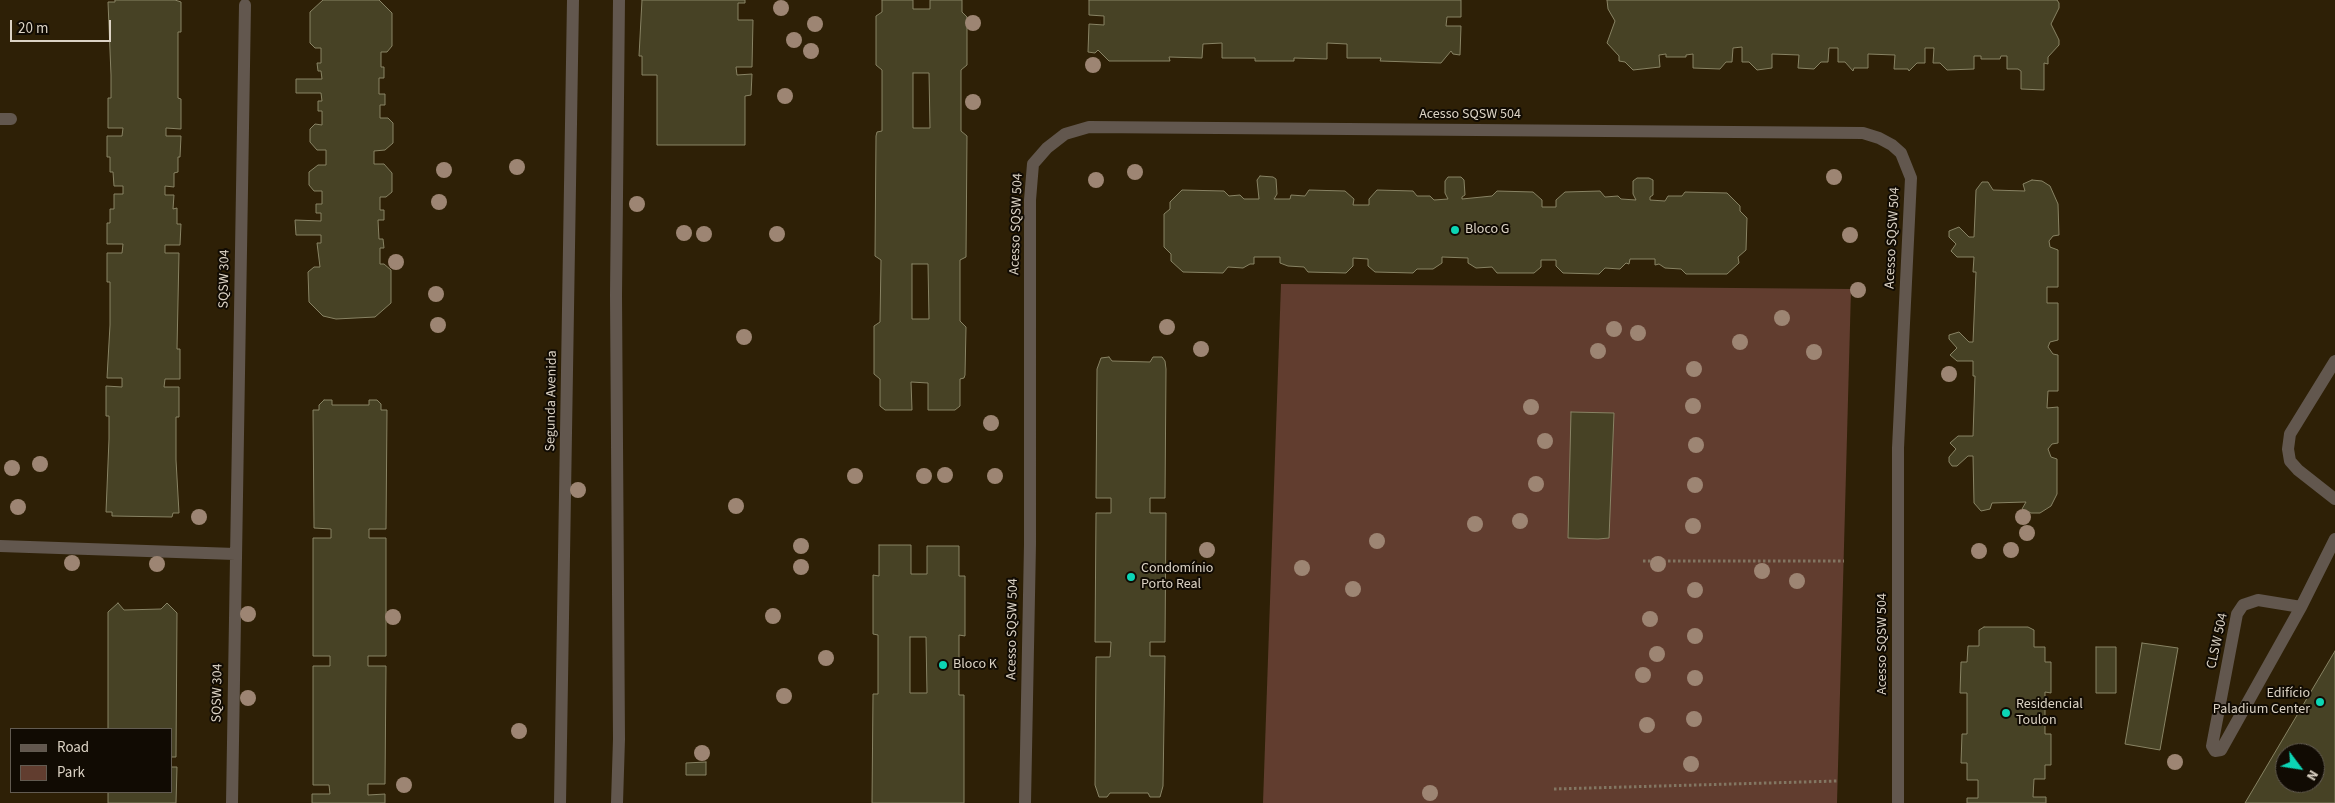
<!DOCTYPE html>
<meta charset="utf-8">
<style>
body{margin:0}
#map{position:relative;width:2335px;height:803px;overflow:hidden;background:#2e2006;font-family:"Source Sans 3",sans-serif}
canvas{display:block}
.legend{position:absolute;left:10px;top:728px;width:162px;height:65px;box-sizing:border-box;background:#110b03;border:1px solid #625b51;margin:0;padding:6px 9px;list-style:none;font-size:15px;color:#dcd3c5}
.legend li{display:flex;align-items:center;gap:10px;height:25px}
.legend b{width:25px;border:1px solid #625b51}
.north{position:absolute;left:2275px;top:743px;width:50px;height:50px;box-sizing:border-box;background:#110b03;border:1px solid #625b51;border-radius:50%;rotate:121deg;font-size:14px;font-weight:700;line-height:20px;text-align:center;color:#dcd3c5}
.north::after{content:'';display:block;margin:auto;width:18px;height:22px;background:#0cd5b5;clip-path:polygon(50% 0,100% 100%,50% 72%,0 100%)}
.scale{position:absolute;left:10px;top:20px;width:101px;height:22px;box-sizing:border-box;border:2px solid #dcd3c5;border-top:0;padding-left:6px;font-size:15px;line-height:18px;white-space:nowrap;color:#dcd3c5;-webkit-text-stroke:4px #110b03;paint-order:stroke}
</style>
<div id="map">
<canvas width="2335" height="803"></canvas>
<ul class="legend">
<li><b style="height:6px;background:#62574e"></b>Road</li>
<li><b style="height:14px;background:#613d2f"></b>Park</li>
</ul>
<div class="north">N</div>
<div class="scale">20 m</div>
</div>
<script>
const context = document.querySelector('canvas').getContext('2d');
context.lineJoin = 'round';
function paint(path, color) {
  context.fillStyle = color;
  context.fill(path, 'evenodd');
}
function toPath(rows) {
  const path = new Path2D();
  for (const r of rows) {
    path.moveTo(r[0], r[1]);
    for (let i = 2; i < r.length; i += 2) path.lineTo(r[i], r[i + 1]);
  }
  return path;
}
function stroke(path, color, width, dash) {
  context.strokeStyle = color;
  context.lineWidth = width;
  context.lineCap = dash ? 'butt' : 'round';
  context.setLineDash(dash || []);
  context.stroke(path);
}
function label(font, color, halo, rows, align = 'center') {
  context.font = font + ' "Source Sans 3",sans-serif';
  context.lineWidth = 4;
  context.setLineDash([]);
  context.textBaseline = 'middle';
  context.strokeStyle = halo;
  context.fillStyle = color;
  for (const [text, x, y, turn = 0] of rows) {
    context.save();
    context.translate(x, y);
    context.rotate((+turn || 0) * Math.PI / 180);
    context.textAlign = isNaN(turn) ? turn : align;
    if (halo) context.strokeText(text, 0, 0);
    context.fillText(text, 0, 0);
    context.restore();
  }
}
paint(toPath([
 [1281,284,1851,289,1837,803,1263,803]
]), '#613d2f');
const building = toPath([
 [115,0,175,0,181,2,181,32,178,32,178,98,181,99,181,129,166,128,166,136,181,136,180,157,178,157,178,172,174,173,174,187,165,186,165,195,174,195,173,209,177,208,177,224,181,224,180,245,165,245,165,253,179,253,177,349,180,349,180,379,165,379,164,387,179,387,179,417,176,417,176,460,179,513,173,513,172,517,112,516,112,512,106,512,109,439,109,416,106,416,106,386,122,387,122,378,107,378,110,325,110,282,107,282,107,253,122,253,123,244,107,244,107,223,110,223,110,209,114,209,114,194,123,194,123,186,114,186,113,172,110,172,110,157,107,157,107,136,122,136,123,128,108,128,108,98,111,98,111,75,108,2,115,2,115,0],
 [323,0,379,0,392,13,392,46,387,52,381,52,381,67,384,67,384,78,379,78,379,94,385,94,385,105,380,105,380,118,388,118,393,123,393,143,385,150,374,151,374,164,384,164,392,173,392,192,386,197,380,197,380,210,384,210,384,220,378,220,379,239,383,239,384,248,380,248,380,264,384,264,391,270,391,303,375,317,336,319,323,316,309,302,308,272,314,267,320,267,317,243,321,243,321,235,296,235,295,220,321,221,321,213,316,213,316,204,322,204,322,191,314,191,309,185,309,172,318,165,326,165,326,150,317,150,310,142,310,129,315,124,322,125,322,111,318,111,318,101,322,101,321,93,296,93,296,79,322,79,321,71,318,71,317,63,321,63,321,48,315,48,310,43,310,12,323,0],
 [642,0,745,0,745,3,738,3,738,20,753,20,752,67,736,67,737,75,752,74,751,95,745,96,745,145,657,145,657,75,642,75,642,56,639,56,642,0],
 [882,0,913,0,913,9,930,9,930,0,962,0,962,12,967,17,967,65,961,70,961,131,967,136,966,257,960,260,960,321,966,327,965,375,964,378,960,379,960,406,955,410,928,410,928,383,911,382,912,410,885,410,880,406,880,379,874,374,874,326,880,322,881,260,875,256,876,136,877,132,882,131,882,70,876,65,876,16,882,12,882,0],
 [913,73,929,73,930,128,913,128,913,73],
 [912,264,928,264,929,319,912,319,912,264],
 [1089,0,1461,0,1461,17,1447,17,1446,26,1461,26,1460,55,1453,54,1451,51,1441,63,1380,61,1381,58,1347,58,1347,44,1327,43,1327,59,1294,58,1294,61,1255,61,1255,58,1222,58,1222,43,1203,44,1202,58,1169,57,1170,61,1109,61,1098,50,1095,53,1088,52,1089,24,1104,25,1104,16,1089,15,1089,0],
 [1607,0,2057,0,2059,3,2059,8,2051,24,2059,40,2059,45,2048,57,2048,64,2044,63,2044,90,2021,89,2021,71,2018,69,2007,69,2007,56,2001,56,2000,59,1981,59,1981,56,1974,56,1974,69,1947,70,1940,63,1933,63,1934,48,1925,48,1925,63,1917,63,1909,71,1908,69,1894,69,1895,55,1868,54,1868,68,1854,68,1853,71,1845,62,1838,62,1838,48,1829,48,1828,62,1821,62,1814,69,1798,68,1799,55,1772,54,1772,68,1757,70,1749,62,1742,62,1742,47,1733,48,1732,62,1726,62,1720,69,1693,68,1693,54,1686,55,1686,57,1666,57,1666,54,1659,55,1660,67,1633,70,1625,62,1619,61,1619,56,1607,43,1615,21,1608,9,1607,0],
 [1260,176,1273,177,1276,179,1277,194,1274,199,1290,199,1291,195,1305,196,1309,190,1345,191,1354,199,1353,205,1369,205,1369,199,1377,190,1413,191,1417,196,1430,196,1434,200,1448,199,1445,193,1445,181,1448,177,1461,177,1464,180,1465,195,1462,197,1462,199,1492,196,1497,191,1533,192,1542,200,1542,207,1556,207,1556,200,1565,192,1600,191,1605,197,1618,196,1621,199,1636,200,1633,194,1633,181,1637,178,1649,178,1653,180,1653,195,1650,197,1650,200,1665,201,1668,196,1682,196,1685,192,1727,193,1740,206,1740,211,1747,218,1746,250,1738,257,1739,263,1727,274,1686,274,1681,269,1665,268,1659,264,1655,265,1655,259,1630,259,1629,264,1626,263,1620,269,1605,268,1599,274,1563,273,1556,266,1556,260,1541,260,1541,267,1534,273,1497,273,1492,267,1476,268,1468,263,1468,258,1442,257,1442,263,1433,269,1417,269,1413,273,1375,272,1368,266,1368,259,1353,258,1353,266,1346,273,1308,272,1304,267,1288,266,1280,263,1280,257,1254,257,1254,264,1250,264,1243,268,1228,267,1223,273,1183,272,1171,261,1171,254,1164,247,1164,214,1170,209,1170,202,1182,190,1224,191,1229,196,1240,195,1244,199,1259,199,1257,180,1260,176],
 [2032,180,2042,181,2050,186,2058,204,2059,235,2053,236,2049,241,2050,247,2058,250,2058,287,2047,287,2047,303,2058,303,2058,340,2050,342,2048,347,2053,354,2058,355,2058,391,2048,391,2047,408,2058,407,2058,443,2052,444,2048,449,2051,457,2057,459,2057,494,2051,506,2040,513,2031,513,2022,509,2026,502,1992,503,1990,509,1981,511,1974,503,1973,456,1968,456,1957,466,1952,466,1949,462,1949,457,1956,449,1950,443,1958,436,1973,436,1975,376,1973,376,1973,361,1957,361,1950,355,1957,348,1949,339,1949,335,1959,332,1969,342,1973,342,1976,272,1973,272,1974,257,1957,257,1951,251,1956,244,1949,237,1949,231,1959,227,1969,237,1974,237,1976,190,1982,182,1988,182,1993,190,2025,191,2023,184,2032,180],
 [1109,357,1112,361,1150,362,1153,357,1162,357,1165,361,1166,369,1165,498,1150,498,1150,513,1166,513,1165,642,1150,642,1150,656,1165,656,1163,786,1160,797,1150,797,1148,793,1110,793,1107,797,1099,797,1095,785,1096,657,1110,657,1111,642,1095,642,1096,513,1111,513,1111,498,1096,498,1097,369,1101,358,1109,357],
 [324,400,332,400,332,405,369,405,369,400,377,400,381,404,381,410,387,410,386,529,369,529,369,538,386,538,386,656,368,656,368,666,386,666,385,784,368,784,368,795,385,794,385,803,312,803,312,794,330,794,329,785,313,785,313,666,330,666,330,656,313,656,313,538,331,538,331,529,314,528,313,410,319,410,319,405,324,400],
 [1571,412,1614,413,1609,538,1598,539,1568,538,1571,412],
 [879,545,911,545,911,574,927,574,927,546,959,546,959,576,965,576,965,636,959,635,959,695,964,695,964,803,872,803,873,694,878,694,878,635,873,634,873,575,879,576,879,545],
 [910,637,926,637,927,693,910,693,910,637],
 [118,603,124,610,161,609,167,603,177,613,176,757,171,757,171,729,108,729,108,612,118,603],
 [1984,627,2028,627,2034,630,2034,647,2045,647,2045,662,2051,662,2051,693,2045,692,2045,734,2051,734,2051,765,2045,765,2045,779,2034,779,2033,797,2046,797,2046,803,1967,803,1967,798,1978,798,1978,780,1967,780,1967,763,1961,763,1962,734,1967,734,1967,693,1960,693,1961,662,1967,662,1968,646,1979,646,1979,630,1984,627],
 [2142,643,2178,648,2160,750,2125,744,2142,643],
 [2096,647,2116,647,2116,693,2096,693,2096,647],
 [2335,651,2335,803,2245,803,2335,651],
 [2285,753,2315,753,2315,783,2285,783,2285,753],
 [706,762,706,775,686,775,686,763,706,762],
 [171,767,177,767,176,803,108,803,108,792,171,792,171,767]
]);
paint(building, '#474225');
stroke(building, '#888364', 1);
stroke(toPath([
 [1643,561,1844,561],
 [1554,789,1838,781]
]), '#827662', 3, [2.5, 2.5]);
stroke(toPath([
 [0,119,11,119],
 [2335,361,2290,434,2288,449,2290,461,2298,470,2335,499],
 [0,546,235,554],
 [2301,607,2258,600,2243,605,2237,614,2212,746,2215,751,2221,750,2301,607,2335,539],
 [232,803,245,5],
 [560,803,573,0],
 [617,803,619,739,616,295,619,0],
 [1025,803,1030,544,1030,200,1033,164,1047,148,1065,134,1089,127,1863,133,1879,138,1892,145,1901,153,1911,178,1898,448,1898,803]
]), '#62574e', 12);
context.fillStyle = '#9d8573';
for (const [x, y] of [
 [781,8],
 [973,23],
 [815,24],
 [794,40],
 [811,51],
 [1093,65],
 [785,96],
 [973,102],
 [517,167],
 [444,170],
 [1135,172],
 [1834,177],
 [1096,180],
 [439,202],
 [637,204],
 [684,233],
 [704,234],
 [777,234],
 [1850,235],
 [396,262],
 [1858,290],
 [436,294],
 [1782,318],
 [438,325],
 [1167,327],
 [1614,329],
 [1638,333],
 [744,337],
 [1740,342],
 [1201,349],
 [1598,351],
 [1814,352],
 [1694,369],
 [1949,374],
 [1693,406],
 [1531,407],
 [991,423],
 [1545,441],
 [1696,445],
 [40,464],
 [12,468],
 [945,475],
 [855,476],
 [924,476],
 [995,476],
 [1536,484],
 [1695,485],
 [578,490],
 [736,506],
 [18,507],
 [199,517],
 [2023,517],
 [1520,521],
 [1475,524],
 [1693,526],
 [2027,533],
 [1377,541],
 [801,546],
 [1207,550],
 [2011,550],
 [1979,551],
 [72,563],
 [157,564],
 [1658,564],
 [801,567],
 [1302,568],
 [1762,571],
 [1797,581],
 [1353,589],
 [1695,590],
 [248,614],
 [773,616],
 [393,617],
 [1650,619],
 [1695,636],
 [1657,654],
 [826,658],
 [1643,675],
 [1695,678],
 [784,696],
 [248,698],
 [1694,719],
 [1647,725],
 [519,731],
 [702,753],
 [2175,762],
 [1691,764],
 [404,785],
 [1430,793]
]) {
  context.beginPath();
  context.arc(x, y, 8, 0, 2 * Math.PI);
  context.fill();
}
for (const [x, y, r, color] of [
 [1455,230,5,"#0cd5b5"],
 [1131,577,5,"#0cd5b5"],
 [943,665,5,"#0cd5b5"],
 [2320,702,5,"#0cd5b5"],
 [2006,713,5,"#0cd5b5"]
]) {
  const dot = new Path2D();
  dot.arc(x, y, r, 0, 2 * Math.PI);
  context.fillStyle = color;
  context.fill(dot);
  stroke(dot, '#110b03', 2);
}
label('14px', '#dcd3c5', '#110b03', [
 ["Acesso SQSW 504",1470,115],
 ["Acesso SQSW 504",1017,224,-88],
 ["Acesso SQSW 504",1893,238,-87],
 ["SQSW 304",225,279,-89],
 ["Segunda Avenida",552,401,-89],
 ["Acesso SQSW 504",1013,629,-89],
 ["CLSW 504",2218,641,-78],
 ["Acesso SQSW 504",1883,644,-90],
 ["SQSW 304",218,693,-89]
]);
label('14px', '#dcd3c5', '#110b03', [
 ["Bloco G",1465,230],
 ["Condomínio",1141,569],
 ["Porto Real",1141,585],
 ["Bloco K",953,665],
 ["Edifício",2310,694,"right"],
 ["Paladium Center",2310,710,"right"],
 ["Residencial",2016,705],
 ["Toulon",2016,721]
], 'left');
</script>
